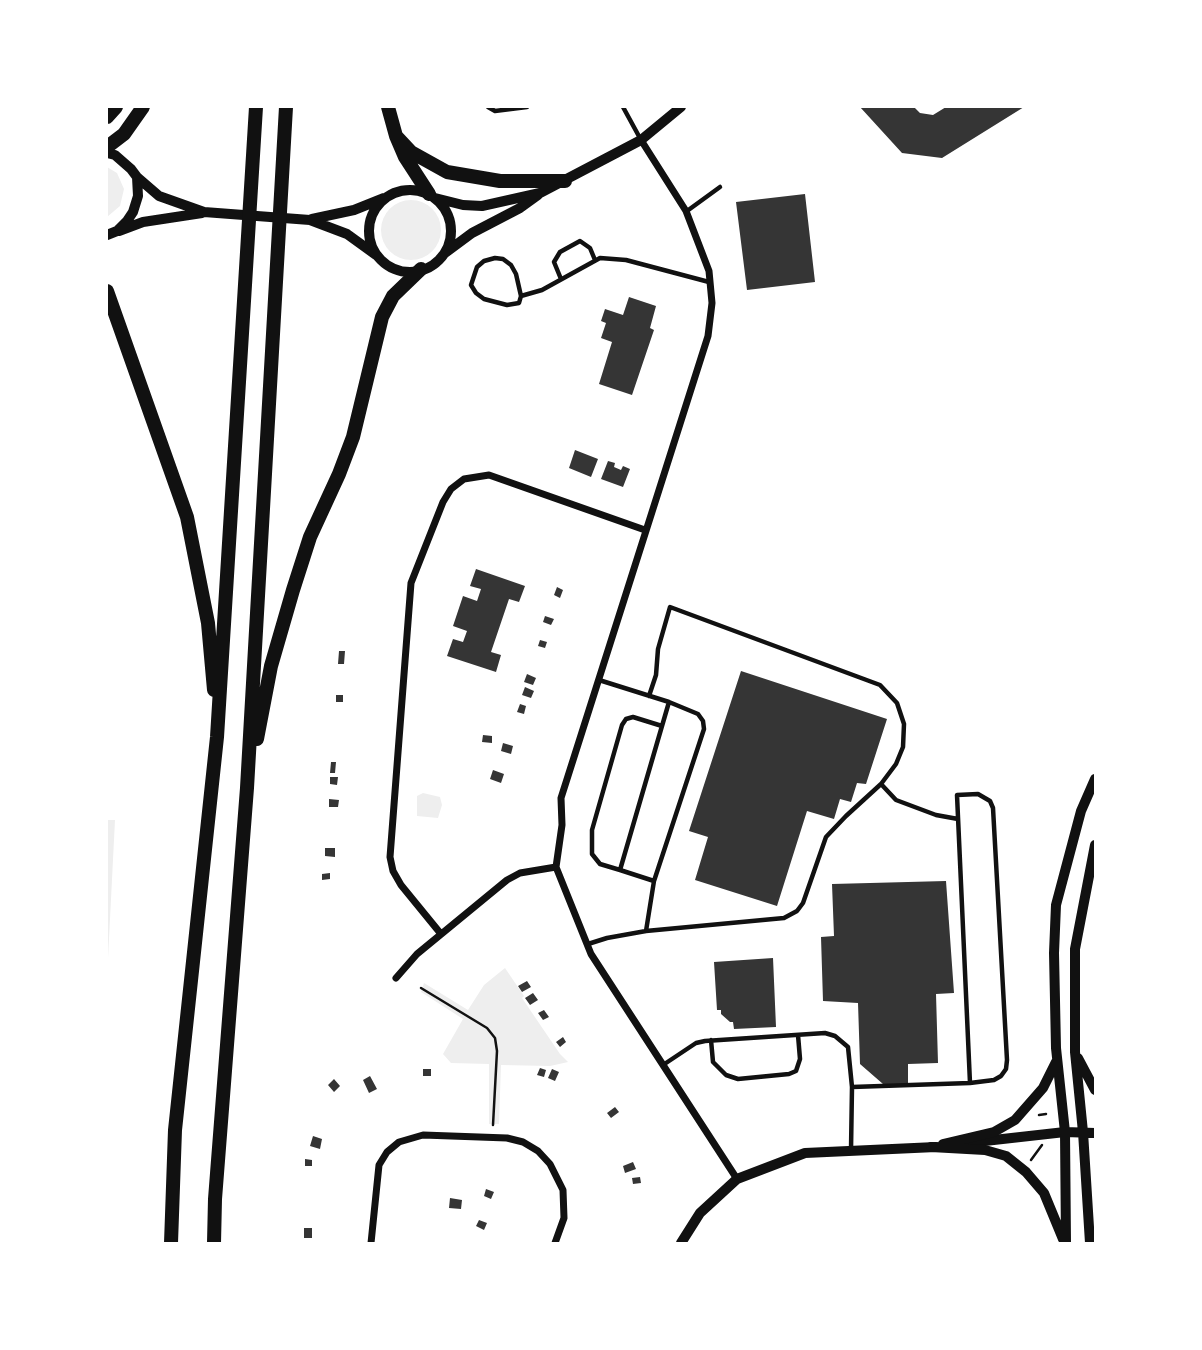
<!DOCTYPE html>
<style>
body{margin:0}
#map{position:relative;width:1202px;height:1350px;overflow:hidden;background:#fff;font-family:"Varela Round",sans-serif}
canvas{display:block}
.frame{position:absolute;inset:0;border:108px solid #fff;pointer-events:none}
</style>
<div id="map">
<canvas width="1202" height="1350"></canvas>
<div class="frame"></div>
</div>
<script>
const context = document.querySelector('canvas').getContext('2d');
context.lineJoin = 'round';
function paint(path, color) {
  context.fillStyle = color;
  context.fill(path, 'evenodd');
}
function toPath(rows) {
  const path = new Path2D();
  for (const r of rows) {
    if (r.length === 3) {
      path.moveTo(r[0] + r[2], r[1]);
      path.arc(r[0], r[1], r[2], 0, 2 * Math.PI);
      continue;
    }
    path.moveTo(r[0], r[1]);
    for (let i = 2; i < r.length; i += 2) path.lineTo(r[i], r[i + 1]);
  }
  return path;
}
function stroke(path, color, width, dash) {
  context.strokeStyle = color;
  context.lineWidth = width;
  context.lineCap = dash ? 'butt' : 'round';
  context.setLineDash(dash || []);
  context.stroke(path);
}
paint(toPath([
 [107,167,117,173,124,189,120,206,107,217],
 [411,230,30],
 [423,793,440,797,442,805,438,818,417,816,417,796],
 [107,820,115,820,107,978],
 [505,968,524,996,522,998,560,1054,568,1062,550,1066,501,1065,499,1124,489,1124,489,1064,451,1063,443,1054,463,1019,421,992,424,983,468,1010,484,985]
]), '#eee');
paint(toPath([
 [860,107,914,107,920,113,933,115,946,107,1024,107,942,158,902,153],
 [805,194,815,282,747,290,736,202],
 [629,297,656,306,650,328,654,330,632,395,599,384,612,342,601,338,606,323,601,321,605,309,623,315],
 [575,450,598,459,591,477,569,468],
 [608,461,615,463,614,467,621,470,623,466,630,469,623,487,601,479],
 [476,569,525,586,519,602,509,599,491,652,501,655,496,672,447,656,453,639,463,642,467,631,453,626,463,596,477,601,481,589,470,586],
 [557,587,563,590,560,598,554,595],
 [545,616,554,619,551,625,543,622],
 [540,640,547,642,545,648,538,646],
 [339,651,345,651,344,664,338,664],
 [741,671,887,719,866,784,857,783,851,802,840,799,834,819,807,811,777,906,695,880,708,837,689,831],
 [527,674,536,678,533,685,524,682],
 [525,687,534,691,531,698,522,695],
 [336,695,343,695,343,702,336,702],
 [520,704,526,706,524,714,517,712],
 [483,735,492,736,492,743,482,742],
 [503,743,513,746,511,754,501,751],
 [331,762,336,762,335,773,330,773],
 [493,770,504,774,501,783,490,779],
 [330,777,338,777,337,785,330,784],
 [329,799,339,800,338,807,329,807],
 [325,848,335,848,335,857,325,856],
 [330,873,330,879,322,880,322,874],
 [946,881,954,993,936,994,938,1063,908,1064,908,1084,883,1084,860,1064,858,1003,823,1001,821,937,834,936,832,884],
 [773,958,776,1027,734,1029,733,1022,730,1022,721,1014,721,1010,717,1010,714,962],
 [527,981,531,987,522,992,518,986],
 [533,993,538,1000,530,1005,525,998],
 [544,1010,549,1017,543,1020,538,1013],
 [563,1037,566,1042,560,1047,556,1042],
 [540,1068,546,1070,544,1077,537,1075],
 [423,1069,431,1069,431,1076,423,1076],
 [552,1069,559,1072,555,1081,548,1078],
 [370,1076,377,1089,369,1093,363,1080],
 [334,1079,340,1086,334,1092,328,1085],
 [615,1107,619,1112,611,1118,607,1113],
 [313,1136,322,1139,320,1149,310,1146],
 [305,1159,312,1160,312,1166,305,1166],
 [633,1162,636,1169,625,1173,623,1166],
 [640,1177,641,1183,633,1184,632,1178],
 [486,1189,494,1192,491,1199,484,1196],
 [450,1198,462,1200,461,1209,449,1208],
 [479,1220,487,1223,484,1230,476,1226],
 [304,1228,312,1228,312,1238,304,1238]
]), '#353535');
stroke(toPath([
 [421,988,487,1028,495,1038,497,1051,493,1125],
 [1039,1115,1046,1114],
 [1031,1160,1042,1145]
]), '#111', 2.5);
stroke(toPath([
 [488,107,495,111,527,107],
 [623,107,641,140],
 [687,211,720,187],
 [561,279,554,262,560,252,580,241,590,248,595,260],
 [521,296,516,274,511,265,503,259,495,258,484,261,477,267,471,285,476,293,484,299,507,305,519,303,521,296,542,290,600,258,626,260,709,282],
 [599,680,669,702,698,714,703,721,704,729,654,881,646,931],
 [662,726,633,717,626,719,622,725,592,830,592,854,600,864,620,870,669,702],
 [881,784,896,800,936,815,958,819],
 [620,870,654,881],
 [588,944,607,938,646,931,784,918,797,911,803,903,826,837,846,816,881,784,896,764,903,747,904,724,897,703,880,685,670,607,658,649,656,675,649,696],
 [711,1040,713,1062,726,1075,738,1079,789,1074,796,1071,800,1059,798,1035],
 [663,1065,696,1043,705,1041,825,1033,835,1036,848,1047,852,1087],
 [851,1150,852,1087,970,1083,994,1080,1001,1076,1006,1069,1007,1060,993,808,990,801,978,794,957,795,970,1083]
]), '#111', 4.5);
stroke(toPath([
 [641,140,686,211,709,271,712,303,708,336,561,798,562,825,556,867,591,954,737,1179],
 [441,934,401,885,393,871,390,857,411,583,443,502,451,489,464,479,489,475,645,530],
 [396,978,417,954,507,880,520,873,556,867],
 [371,1243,379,1165,387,1152,399,1142,423,1135,507,1138,523,1142,538,1151,550,1164,563,1190,564,1218,555,1243]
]), '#111', 7);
stroke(toPath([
 [958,1144,1065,1132],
 [681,1243,700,1213,737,1179,805,1153,936,1147]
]), '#111', 10);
stroke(toPath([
 [107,153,115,155,131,169,137,177,138,196,133,212,127,221,117,231,107,235],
 [137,177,159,196,204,212,310,220,347,234,376,255],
 [410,231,41],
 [435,198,463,205,482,206,540,193,641,140,681,107],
 [312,219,354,210,384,198],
 [119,231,143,222,202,213],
 [445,253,472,233,520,208,538,195],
 [1078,1058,1095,1090],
 [1065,1132,1095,1133],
 [943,1144,994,1132,1015,1120,1043,1088,1056,1062],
 [931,1147,985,1150,1006,1156,1026,1172,1044,1193,1063,1239],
 [1066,1243,1065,1132,1056,1048,1054,953,1056,905,1081,811,1095,779],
 [1090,1243,1083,1132,1075,1052,1075,949,1095,845]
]), '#111', 10);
stroke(toPath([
 [388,107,396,136,405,157,429,194],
 [107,117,116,107],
 [396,136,411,152,447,172,500,181,565,181],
 [107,147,124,134,143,107],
 [107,291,187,517,208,623,214,690],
 [257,739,271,666,293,590,310,537,339,474,353,437,382,317,393,296,421,269],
 [171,1243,175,1130,217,737,256,107],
 [214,1243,215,1199,247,788,286,107]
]), '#111', 14);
</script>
